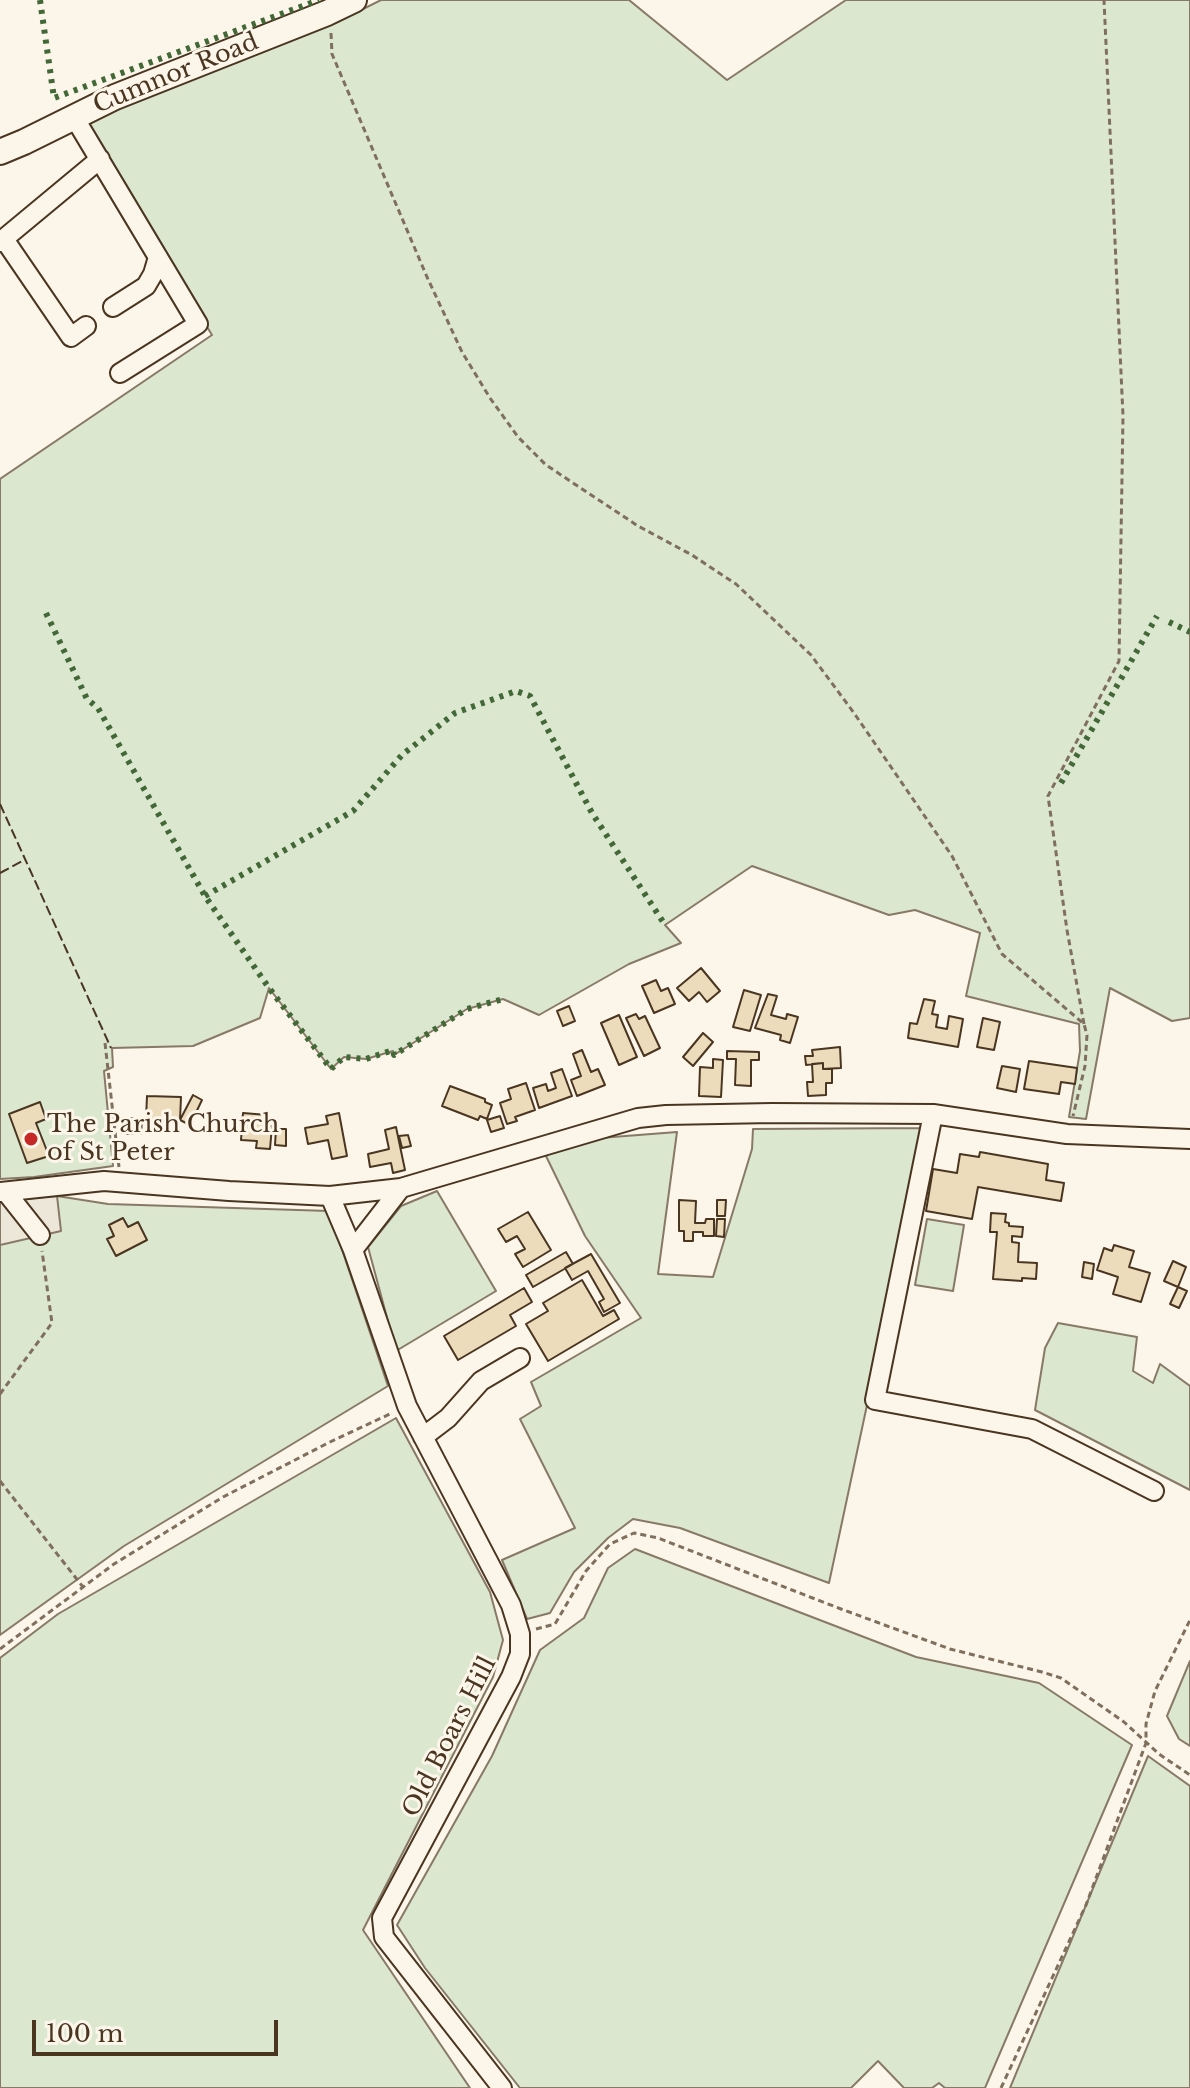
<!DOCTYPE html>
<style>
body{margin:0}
#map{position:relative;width:1190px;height:2088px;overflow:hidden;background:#fbf6e9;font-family:"Libre Baskerville",serif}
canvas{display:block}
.scale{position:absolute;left:32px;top:2020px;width:246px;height:36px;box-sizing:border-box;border:4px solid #4a3520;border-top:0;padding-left:10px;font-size:24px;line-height:28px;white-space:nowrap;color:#4a3520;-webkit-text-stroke:6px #fbf6e9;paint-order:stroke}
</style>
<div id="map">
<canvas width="1190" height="2088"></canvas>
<div class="scale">100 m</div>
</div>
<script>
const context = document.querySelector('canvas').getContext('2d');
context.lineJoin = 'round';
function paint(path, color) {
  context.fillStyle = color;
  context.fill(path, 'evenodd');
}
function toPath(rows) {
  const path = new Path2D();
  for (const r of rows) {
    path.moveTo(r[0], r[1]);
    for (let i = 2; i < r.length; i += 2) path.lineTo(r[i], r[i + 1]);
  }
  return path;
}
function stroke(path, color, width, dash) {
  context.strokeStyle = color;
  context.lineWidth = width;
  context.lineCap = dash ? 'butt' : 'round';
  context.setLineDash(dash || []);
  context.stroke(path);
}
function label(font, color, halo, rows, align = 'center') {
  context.font = font + ' "Libre Baskerville",serif';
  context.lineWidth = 6;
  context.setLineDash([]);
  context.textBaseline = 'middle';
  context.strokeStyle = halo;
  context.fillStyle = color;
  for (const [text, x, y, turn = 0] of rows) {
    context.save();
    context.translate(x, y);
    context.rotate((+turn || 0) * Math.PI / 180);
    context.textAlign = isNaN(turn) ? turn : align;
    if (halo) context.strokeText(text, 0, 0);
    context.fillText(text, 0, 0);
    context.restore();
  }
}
const green = toPath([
 [381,0,629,0,727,80,846,0,1190,0,1190,1018,1172,1021,1110,988,1086,1119,1069,1117,1080,1051,1079,1024,966,996,980,933,915,910,889,915,752,866,665,925,681,943,629,964,539,1015,503,999,467,1009,394,1055,393,1051,366,1059,344,1057,331,1069,269,988,260,1018,193,1046,112,1048,113,1067,104,1071,113,1166,34,1177,0,1179,0,479,212,335,83,122,337,22,381,0],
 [922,1128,870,1391,829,1583,680,1528,633,1519,608,1538,574,1572,550,1613,527,1619,502,1560,575,1528,520,1419,541,1406,531,1382,641,1318,585,1236,545,1154,600,1138,677,1132,658,1274,713,1277,752,1149,753,1129,922,1128],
 [437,1191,496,1291,396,1351,368,1247,401,1206,437,1191],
 [57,1196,108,1204,329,1211,388,1386,124,1546,0,1635,0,1201,57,1196],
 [927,1219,964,1225,953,1291,915,1285,927,1219],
 [1058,1323,1137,1337,1133,1371,1153,1383,1160,1364,1190,1386,1190,1490,1035,1410,1045,1348,1058,1323],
 [396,1418,490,1592,503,1640,493,1677,363,1930,470,2088,0,2088,0,1658,58,1614,396,1418],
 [635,1549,916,1657,1039,1683,1132,1745,985,2088,945,2088,939,2083,932,2088,904,2088,878,2061,851,2088,520,2088,425,1968,397,1925,492,1756,540,1650,584,1618,608,1568,635,1549],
 [1190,1661,1190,1746,1179,1739,1167,1716,1190,1661],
 [1148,1756,1190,1786,1190,2088,1010,2088,1148,1756]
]);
paint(green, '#dce7d0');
stroke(green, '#887966', 2);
const parking = toPath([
 [57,1196,61,1231,0,1245,0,1201,57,1196]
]);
paint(parking, '#ede7d9');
stroke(parking, '#887966', 2);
const building = toPath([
 [701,968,720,991,707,1002,699,992,689,1001,677,988,701,968],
 [656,980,661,991,668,988,675,1004,654,1013,642,986,656,980],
 [744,990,761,995,750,1031,733,1027,744,990],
 [768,994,777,996,771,1015,786,1019,787,1014,798,1017,790,1043,780,1040,781,1035,755,1028,768,994],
 [924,999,935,1001,932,1014,938,1015,936,1027,947,1029,949,1016,963,1019,958,1047,908,1038,910,1023,917,1024,924,999],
 [569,1006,575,1021,563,1026,557,1011,569,1006],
 [636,1014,639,1019,645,1016,660,1048,644,1056,626,1018,636,1014],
 [619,1015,637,1057,619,1065,601,1023,619,1015],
 [983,1018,1000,1022,994,1050,977,1047,983,1018],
 [703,1033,713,1042,693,1066,683,1057,703,1033],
 [840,1047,841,1068,823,1069,823,1063,806,1065,805,1056,813,1056,812,1050,840,1047],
 [582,1050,591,1072,598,1069,605,1085,577,1096,571,1080,581,1076,573,1054,582,1050],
 [727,1051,759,1052,759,1060,751,1060,751,1086,735,1085,736,1059,727,1059,727,1051],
 [713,1059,723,1060,721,1097,699,1096,700,1067,713,1068,713,1059],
 [1029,1061,1077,1068,1075,1084,1061,1082,1059,1094,1024,1089,1029,1061],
 [823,1063,823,1069,832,1069,832,1083,826,1083,826,1095,808,1096,807,1082,813,1082,812,1064,823,1063],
 [1002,1066,1020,1069,1016,1092,997,1088,1002,1066],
 [562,1069,572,1096,539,1108,533,1088,546,1084,548,1091,556,1088,551,1073,562,1069],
 [526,1083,535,1110,515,1117,517,1121,507,1124,500,1103,511,1099,508,1089,526,1083],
 [450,1086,485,1099,485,1102,492,1105,487,1119,480,1116,478,1120,442,1106,450,1086],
 [193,1095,202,1100,190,1125,180,1120,193,1095],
 [147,1096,181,1097,180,1120,146,1119,147,1096],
 [40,1102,46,1119,36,1123,49,1156,27,1163,9,1114,40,1102],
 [243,1113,267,1115,266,1126,272,1126,270,1149,256,1148,257,1141,241,1140,243,1113],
 [339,1113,347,1156,332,1159,328,1140,308,1144,305,1128,328,1124,326,1116,339,1113],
 [500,1116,504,1128,491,1132,487,1120,500,1116],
 [127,1118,142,1119,141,1134,127,1134,127,1118],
 [396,1127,405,1170,393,1173,391,1163,370,1167,368,1154,389,1149,385,1130,396,1127],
 [276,1129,286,1129,286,1146,275,1145,276,1129],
 [408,1135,411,1146,402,1148,399,1136,408,1135],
 [980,1152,1048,1164,1046,1180,1064,1183,1061,1201,978,1187,972,1219,926,1211,933,1169,957,1173,960,1154,979,1157,980,1152],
 [679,1200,696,1201,695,1223,705,1223,706,1219,714,1219,714,1236,703,1236,703,1232,693,1232,693,1241,684,1241,684,1231,679,1231,679,1200],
 [717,1200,726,1200,725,1216,717,1216,717,1200],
 [528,1212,551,1250,523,1267,515,1254,525,1249,517,1236,506,1242,498,1229,528,1212],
 [991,1213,1006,1214,1005,1222,1009,1223,1009,1226,1023,1227,1022,1237,1012,1236,1012,1242,1019,1243,1018,1262,1037,1263,1036,1279,1022,1278,1022,1281,993,1279,997,1232,990,1232,991,1213],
 [123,1218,128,1227,138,1222,147,1240,116,1256,107,1239,114,1236,109,1225,123,1218],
 [717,1219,725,1219,724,1237,716,1236,717,1219],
 [1114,1245,1134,1251,1129,1267,1150,1273,1141,1302,1113,1294,1118,1277,1097,1270,1104,1248,1112,1251,1114,1245],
 [566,1252,573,1264,533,1287,526,1275,566,1252],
 [591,1254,620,1303,604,1312,599,1302,604,1299,588,1271,572,1280,565,1268,591,1254],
 [1173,1261,1186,1267,1178,1287,1164,1281,1173,1261],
 [1084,1262,1094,1264,1092,1279,1082,1277,1084,1262],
 [582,1280,603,1316,614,1310,619,1319,548,1361,526,1324,548,1311,543,1303,582,1280],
 [1178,1287,1187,1291,1179,1308,1170,1304,1178,1287],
 [524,1288,532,1302,510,1315,516,1326,458,1360,444,1336,524,1288]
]);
paint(building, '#ecdcbc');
stroke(building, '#4a3520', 2);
const minor = toPath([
 [74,117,198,324,120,373],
 [4,239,71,337,86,326],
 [0,242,100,159],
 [113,307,146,286,153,274,158,257],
 [933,1114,875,1400,1032,1429,1154,1491],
 [0,1192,104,1181,229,1191,330,1196,401,1188,638,1118,666,1115,772,1113,933,1114,1067,1134,1190,1139],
 [6,1192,40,1235],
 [330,1196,353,1250,407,1406,511,1605,520,1634,520,1654,511,1677,382,1918,384,1937,502,2088],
 [353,1250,401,1188],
 [423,1437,448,1418,481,1381,520,1358]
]);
const major = toPath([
 [0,152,24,142,115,97,327,13,354,0]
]);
stroke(minor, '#4a3520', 22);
stroke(major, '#4a3520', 28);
stroke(toPath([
 [331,33,332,54,427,277,462,352,490,398,518,437,546,465,638,526,692,555,736,584,811,655,854,713,952,856,1002,954,1084,1024,1087,1035,1085,1066,1073,1116],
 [1084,1024,1067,930,1048,796,1119,661,1123,416,1104,0],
 [105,1043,119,1167],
 [0,1394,52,1323,42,1251],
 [0,1481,83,1587],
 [536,1629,555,1624,586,1571,610,1544,634,1533,658,1538,841,1609,950,1649,1042,1672,1061,1678,1124,1722,1159,1754,1190,1775],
 [0,1649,114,1564,223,1497,330,1442,392,1413],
 [1001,2088,1086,1905,1146,1743,1146,1724,1155,1691,1190,1620]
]), '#7f6f5c', 3, [6, 4]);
stroke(minor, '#fbf6e9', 18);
stroke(major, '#fbf6e9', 24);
stroke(toPath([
 [40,0,54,98,319,0],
 [46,613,87,699,98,708,205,896,269,988,331,1069,344,1057,366,1059,393,1050,394,1055,467,1009,503,999],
 [1169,622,1190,632],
 [1061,783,1157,616],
 [205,896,353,811,402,755,455,713,516,691,530,696,592,813,665,925]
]), '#436837', 6, [4, 6]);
stroke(toPath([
 [0,804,111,1048],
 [0,873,26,859]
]), '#4a3520', 2, [10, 4]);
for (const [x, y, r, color] of [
 [31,1139,8,"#c62828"]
]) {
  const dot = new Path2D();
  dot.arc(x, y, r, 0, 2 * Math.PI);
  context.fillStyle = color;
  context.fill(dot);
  stroke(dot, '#fbf6e9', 3);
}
label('24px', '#4a3520', '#fbf6e9', [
 ["Cumnor Road",176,74,-22],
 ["Old Boars Hill",450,1737,-63]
]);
label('24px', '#4a3520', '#fbf6e9', [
 ["The Parish Church",47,1125],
 ["of St Peter",47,1153]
], 'left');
</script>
